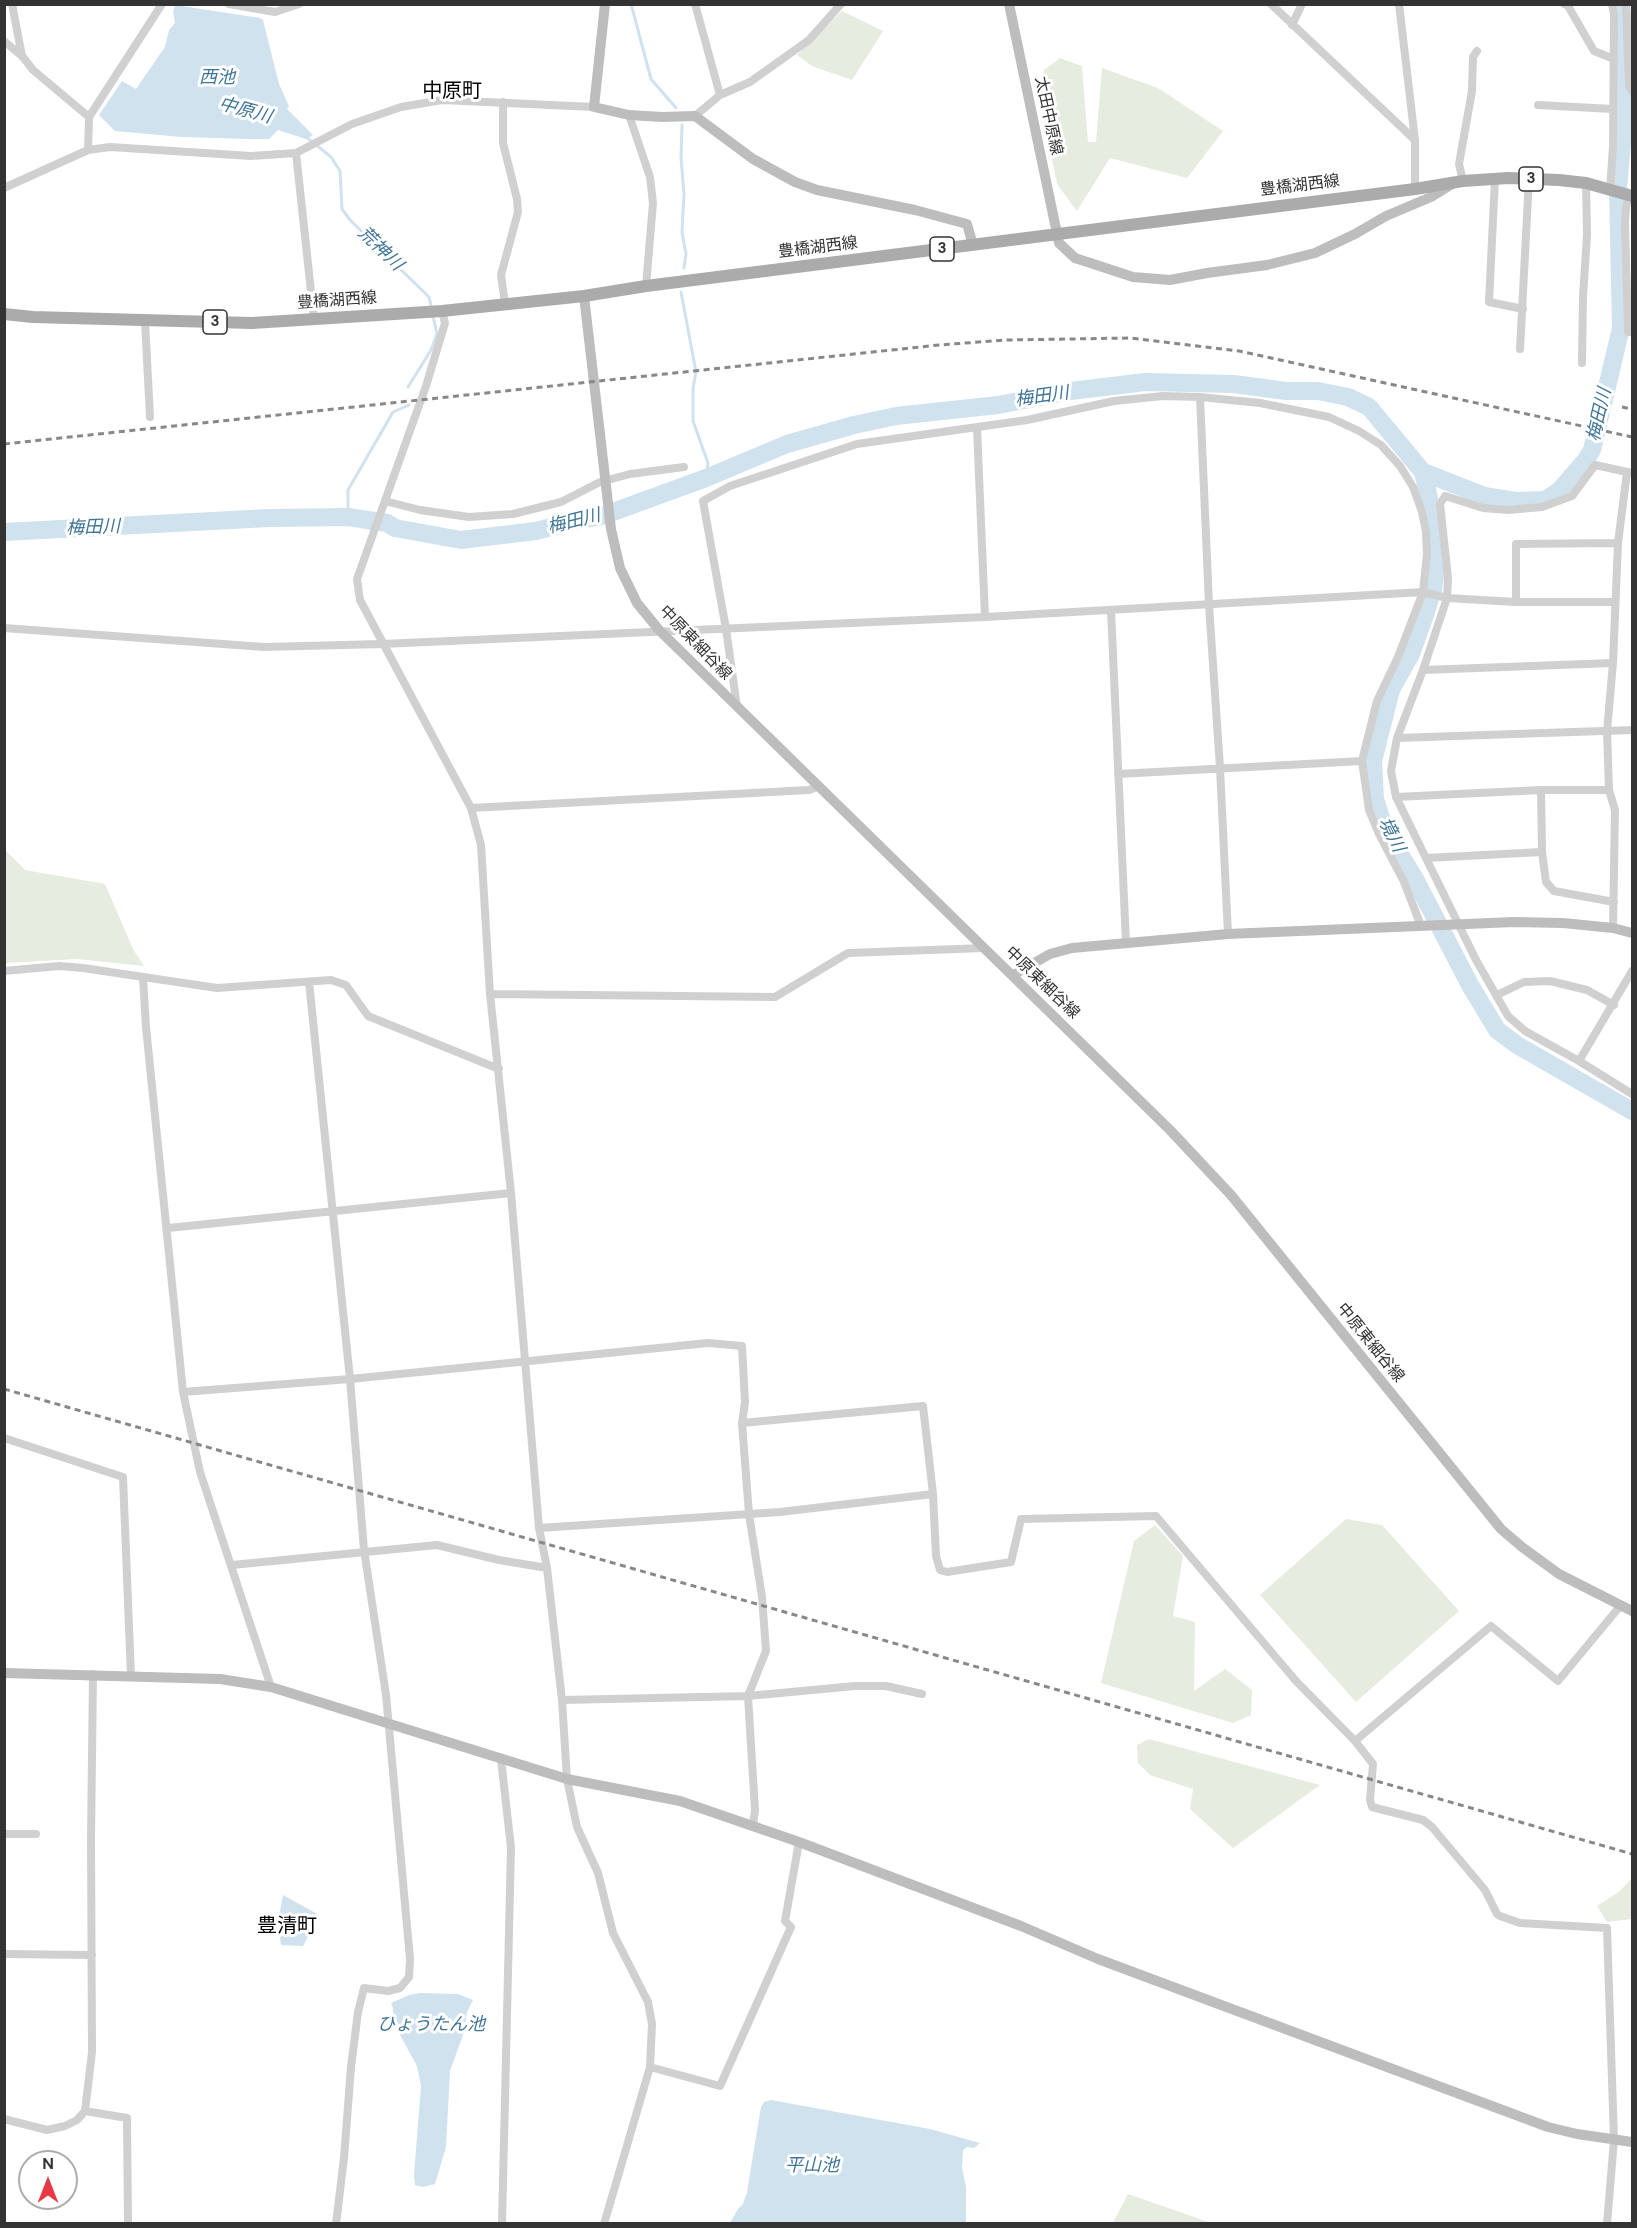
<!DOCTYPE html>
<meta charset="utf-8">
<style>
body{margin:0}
#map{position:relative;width:1637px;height:2228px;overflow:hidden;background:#fff;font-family:"DM Sans",sans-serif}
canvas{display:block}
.frame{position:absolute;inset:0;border:6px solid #333;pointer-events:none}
.north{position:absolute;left:18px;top:2150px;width:60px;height:60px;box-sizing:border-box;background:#fff;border:2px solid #adadad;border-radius:50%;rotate:0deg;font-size:16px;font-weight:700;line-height:24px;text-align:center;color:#333}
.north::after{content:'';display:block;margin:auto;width:21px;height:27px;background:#e63946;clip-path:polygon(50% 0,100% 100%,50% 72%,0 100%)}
</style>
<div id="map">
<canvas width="1637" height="2228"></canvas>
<div class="frame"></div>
<div class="north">N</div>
</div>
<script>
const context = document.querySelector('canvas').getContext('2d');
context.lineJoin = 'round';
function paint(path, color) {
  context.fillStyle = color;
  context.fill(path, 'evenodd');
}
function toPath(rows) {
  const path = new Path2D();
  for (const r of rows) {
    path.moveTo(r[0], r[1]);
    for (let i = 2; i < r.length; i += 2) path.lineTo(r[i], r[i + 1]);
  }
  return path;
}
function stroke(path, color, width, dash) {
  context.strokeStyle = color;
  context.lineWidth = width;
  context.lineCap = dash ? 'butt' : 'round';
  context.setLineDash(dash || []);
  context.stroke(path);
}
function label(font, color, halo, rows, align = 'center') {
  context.font = font + ' "DM Sans","Noto Sans JP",sans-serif';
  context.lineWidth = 6;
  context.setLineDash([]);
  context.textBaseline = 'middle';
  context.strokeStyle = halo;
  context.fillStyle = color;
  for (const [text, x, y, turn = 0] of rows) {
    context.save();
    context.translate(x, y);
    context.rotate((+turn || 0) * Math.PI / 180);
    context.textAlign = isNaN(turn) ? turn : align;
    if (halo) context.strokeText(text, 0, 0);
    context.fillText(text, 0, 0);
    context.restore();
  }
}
paint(toPath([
 [842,11,883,31,852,80,812,66,797,55],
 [1060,58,1082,66,1088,142,1096,142,1102,68,1158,88,1223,131,1187,178,1110,158,1077,211,1057,184,1041,102,1044,70],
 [5,850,25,870,105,884,133,949,144,966,77,959,5,963],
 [1346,1519,1382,1525,1459,1611,1356,1702,1260,1595],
 [1155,1525,1183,1556,1173,1616,1195,1622,1194,1691,1225,1669,1252,1690,1251,1715,1233,1723,1101,1683,1134,1541],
 [1149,1739,1320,1785,1233,1848,1190,1809,1193,1789,1150,1775,1138,1763,1137,1745],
 [1632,1878,1632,1919,1607,1922,1597,1906,1620,1891],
 [1128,2194,1211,2223,1113,2223]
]), '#e6ecdf');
paint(toPath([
 [175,5,260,18,263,20,279,84,289,106,287,109,313,135,306,139,278,130,269,139,248,139,182,137,115,131,99,115,122,81,136,89,165,47,169,30,175,23,173,12],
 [283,1895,319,1915,303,1946,281,1945,278,1922],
 [420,1993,458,1994,473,2000,467,2012,464,2032,450,2071,446,2147,435,2184,423,2187,415,2185,414,2175,421,2086,417,2066,393,2022,393,2008,391,2003,409,1995],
 [771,2100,930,2129,980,2143,974,2148,967,2147,963,2150,962,2168,966,2187,966,2223,730,2223,738,2209,743,2204,747,2192,761,2107,764,2102]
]), '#cfe2ee');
stroke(toPath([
 [631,4,651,79,676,108],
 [682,125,681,158,684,194,682,232,686,254,684,268],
 [305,136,331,157,340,171,342,209,351,221,429,297,432,309],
 [681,292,696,372,693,388,693,421,708,463,706,478],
 [408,387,431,350,437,334,433,316],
 [1586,460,1595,462],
 [348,517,348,490,393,412,409,405]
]), '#cfe2ee', 3);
stroke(toPath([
 [1423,472,1434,521,1437,564,1433,589,1425,615,1411,654,1391,690,1373,761,1375,799,1381,818,1388,835,1415,879,1470,985,1497,1030,1517,1045,1632,1111],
 [4,532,269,518,348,517,387,523,395,528,461,540,536,531,574,521,602,516,706,478,787,444,854,425,896,416,998,405,1071,391,1145,382,1234,384,1286,391,1318,391,1348,397,1369,407,1423,472,1484,496,1516,501,1545,500,1559,491,1586,460,1592,450,1621,328,1618,188,1622,143,1624,38,1621,4]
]), '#cfe2ee', 18);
stroke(toPath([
 [12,4,22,56],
 [229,4,275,12,299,4],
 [695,4,720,95],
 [1271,4,1415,140],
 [1399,4,1415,140,1415,189],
 [1564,4,1568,6,1594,51,1614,59],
 [1626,4,1629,86,1632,91],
 [1292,25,1302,4],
 [4,41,23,57,33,70,89,117],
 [503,102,503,143,517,199,518,212,501,275,505,304],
 [1538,105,1613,109],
 [629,115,650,177,653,203,646,286],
 [695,116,720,95,750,82,809,40,841,4],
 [88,150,89,117,162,4],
 [296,153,314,319],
 [1495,179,1489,302,1523,309],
 [1463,181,1459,164,1472,91,1473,57,1477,51],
 [4,188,88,150,110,147,251,156,296,153,352,124,401,107,442,100,594,107],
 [1610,190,1613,146,1614,15,1612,4],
 [1629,195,1626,208,1625,223,1628,332,1632,332],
 [442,311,445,323,426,386,357,579,360,600,471,808,481,845,490,994,511,1193,539,1528,547,1568,562,1700,567,1779,577,1827,598,1873,613,1933,648,2002,652,2024,650,2067,604,2224],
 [145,321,150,417],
 [1520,349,1529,178],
 [1582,363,1583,296,1587,235,1586,183],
 [1200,397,1260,403,1329,417,1359,431,1381,445,1400,466,1413,487,1422,512,1426,532,1427,554,1423,592,1398,657,1377,701,1362,761,1369,810,1379,834,1404,882,1421,926],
 [977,428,985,617],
 [385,501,420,510,469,517,513,514,561,502,600,482,630,474,684,467],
 [1516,602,1516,544,1618,543],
 [1111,610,1126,943],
 [4,628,264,647,382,644,985,617,1423,592,1447,598,1516,602,1615,602],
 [1423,670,1613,663],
 [737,707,726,629,703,501,730,486,857,444,1027,420,1114,401,1163,396,1200,397,1209,605,1220,768,1228,934],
 [1397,738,1632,730],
 [1118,774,1362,761],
 [1541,790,1542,852,1546,882,1554,891,1614,902],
 [1396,797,1541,790,1609,790],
 [471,808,809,790,817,787],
 [1426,858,1542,852],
 [1613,928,1615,810,1609,790,1607,731,1613,663,1618,543,1627,472],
 [4,971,59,966,83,968,217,988,331,980,346,985,368,1016,499,1069],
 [1632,971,1579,1061,1632,1094],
 [143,978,146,1027,183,1392,200,1472,271,1687],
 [309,982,350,1379,364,1550,386,1695,410,1959,409,1977,400,1988,388,1991,364,1988,358,2012,351,2067,344,2158,336,2224],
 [490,994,775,997,848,953,984,948],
 [1497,995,1524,982,1550,981,1587,990,1614,1005],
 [1579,1061,1525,1031,1508,1016,1476,960,1396,797,1391,771,1397,738,1423,670,1447,598,1448,578,1440,504,1445,496,1483,508,1508,510,1542,507,1572,496,1595,465,1632,473],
 [168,1228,511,1193],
 [183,1392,350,1379,708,1343,742,1346,745,1402,742,1423,749,1514,762,1597,766,1651,748,1696,755,1810,753,1825],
 [742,1423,923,1406,933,1494,936,1556,940,1570,947,1572,1011,1562,1021,1519,1156,1516,1296,1681,1355,1741,1373,1764,1370,1800,1372,1807,1423,1820,1432,1827,1485,1890,1497,1914,1500,1916,1520,1923,1607,1928,1614,2140,1607,2224],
 [4,1438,123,1477,131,1677],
 [539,1528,780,1512,933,1494],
 [232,1565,437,1545,499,1560,547,1568],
 [562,1700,748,1696,855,1686,886,1686,922,1694],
 [1355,1741,1491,1626,1558,1681,1621,1605],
 [501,1759,511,1848,502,2224],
 [4,1834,36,1834],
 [4,1954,92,1955],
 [650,2067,720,2086,791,1927,785,1921,799,1842],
 [85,2111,127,2118,128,2224],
 [4,2119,47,2130,65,2126,77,2120,85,2111,92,2052,91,1840,93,1674]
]), '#d0d0d0', 8);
stroke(toPath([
 [605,4,594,107,629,115,662,117,695,116,753,159,795,182,817,190,915,210,967,224,973,245],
 [1009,4,1059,243,1075,258,1133,277,1170,280,1207,273,1267,265,1315,253,1355,234,1386,216,1431,197,1452,184],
 [584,296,611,529,620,568,637,603,659,630,1170,1130,1231,1195,1501,1529,1522,1547,1559,1574,1632,1611],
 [1013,975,1050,954,1072,948,1228,934,1514,922,1563,923,1613,928,1632,933],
 [4,1673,220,1679,271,1687,567,1779,680,1801,799,1842,1021,1926,1098,1959,1548,2127,1577,2134,1632,2142]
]), '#bdbdbd', 10);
stroke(toPath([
 [4,314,33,317,252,323,442,311,584,296,646,286,1415,189,1463,181,1508,178,1559,180,1586,183,1632,196]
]), '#ababab', 12);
stroke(toPath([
 [1622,407,1632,409],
 [4,444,939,345,1006,340,1130,338,1239,351,1632,437],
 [4,1389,1632,1854]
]), '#888', 3, [6, 4.5]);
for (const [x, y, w] of [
 [1531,179,24],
 [942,249,24],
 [215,322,24]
]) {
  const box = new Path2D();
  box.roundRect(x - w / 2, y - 12, w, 24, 4.5);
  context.fillStyle = '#fff';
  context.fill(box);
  stroke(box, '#333', 1.5);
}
label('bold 15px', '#333', null, [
 ["3",1531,179],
 ["3",942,249],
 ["3",215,322]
]);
label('16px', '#333', '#fff', [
 ["太田中原線",1048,116,78],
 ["豊橋湖西線",1300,186,-7],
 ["豊橋湖西線",818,248,-7],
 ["豊橋湖西線",337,301,-4],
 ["中原東細谷線",695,643,46],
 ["中原東細谷線",1042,983,44],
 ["中原東細谷線",1370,1343,51]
]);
label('italic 18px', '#3f7597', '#fff', [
 ["西池",217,78],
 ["中原川",245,111,15],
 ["荒神川",380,249,44],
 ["梅田川",1042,397,-8],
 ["梅田川",1600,415,-77],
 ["梅田川",574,522,-14],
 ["梅田川",93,528,-2],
 ["境川",1391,835,63],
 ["ひょうたん池",431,2025],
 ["平山池",812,2166]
]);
label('20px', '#000', '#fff', [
 ["中原町",452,92],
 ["豊清町",287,1927]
]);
</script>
